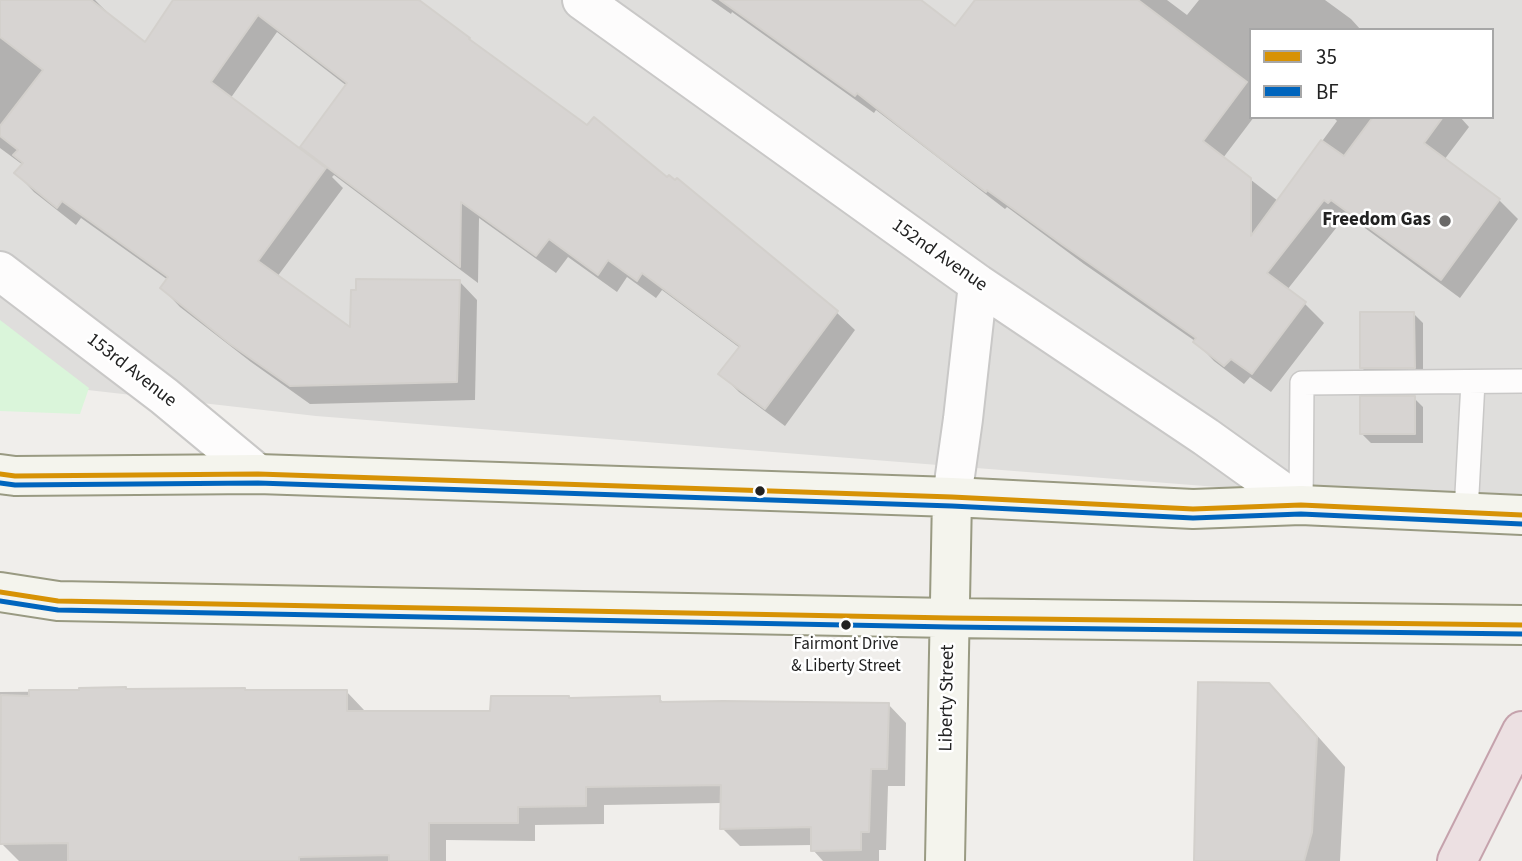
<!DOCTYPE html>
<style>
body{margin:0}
#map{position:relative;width:1522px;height:861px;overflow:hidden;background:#f0eeeb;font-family:"Source Sans 3",sans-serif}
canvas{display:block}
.legend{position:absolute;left:1249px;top:28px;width:245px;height:91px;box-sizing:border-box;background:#fff;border:2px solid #a7a7a7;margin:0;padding:9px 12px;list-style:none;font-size:21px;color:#222}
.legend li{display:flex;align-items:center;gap:14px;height:35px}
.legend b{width:35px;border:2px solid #a7a7a7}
</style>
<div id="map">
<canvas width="1522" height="861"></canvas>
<ul class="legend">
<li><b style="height:9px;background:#d79205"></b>35</li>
<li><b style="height:9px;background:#0065bd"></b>BF</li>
</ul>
</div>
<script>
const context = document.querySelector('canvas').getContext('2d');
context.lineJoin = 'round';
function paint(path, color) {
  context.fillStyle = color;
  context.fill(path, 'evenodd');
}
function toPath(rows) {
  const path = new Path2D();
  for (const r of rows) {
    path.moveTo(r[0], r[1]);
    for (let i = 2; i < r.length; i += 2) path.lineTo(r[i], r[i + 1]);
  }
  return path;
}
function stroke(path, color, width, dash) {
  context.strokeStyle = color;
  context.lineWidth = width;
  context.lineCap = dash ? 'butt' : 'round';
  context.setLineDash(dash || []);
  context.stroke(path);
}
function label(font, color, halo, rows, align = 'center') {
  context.font = font + ' "Source Sans 3",sans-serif';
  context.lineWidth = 5;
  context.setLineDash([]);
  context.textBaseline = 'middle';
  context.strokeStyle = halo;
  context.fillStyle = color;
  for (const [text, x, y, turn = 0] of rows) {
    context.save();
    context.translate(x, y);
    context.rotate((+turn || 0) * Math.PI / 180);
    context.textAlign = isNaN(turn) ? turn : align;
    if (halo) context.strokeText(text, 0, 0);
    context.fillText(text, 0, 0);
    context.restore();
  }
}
paint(toPath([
 [0,0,1522,0,1522,511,316,416,0,380],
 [1251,30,1492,30,1492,117,1251,117]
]), '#dfdedc');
paint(toPath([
 [0,320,89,388,80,414,0,411]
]), '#daf5da');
paint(toPath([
 [0,0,95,0,107,12,106,14,146,45,175,0,416,0,836,312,855,330,785,426,739,392,721,374,740,348,662,290,656,298,627,277,617,292,568,257,556,273,479,218,478,283,334,175,332,177,343,188,277,277,352,331,459,281,477,300,475,400,310,404,251,362,180,307,162,288,168,280,81,218,76,225,34,192,16,173,23,165,0,148],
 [277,32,347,86,302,147,314,158,312,160,230,99],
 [711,0,918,0,956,29,1009,0,1167,0,1187,15,1199,0,1325,0,1351,19,1361,30,1251,30,1251,117,1254,117,1223,158,1278,201,1337,121,1333,117,1460,117,1469,127,1444,160,1499,200,1518,219,1460,298,1350,217,1348,221,1344,218,1287,290,1305,304,1324,323,1271,392,1250,377,1244,384,1214,361,1195,341,1084,264,1007,207,1005,209,876,110,874,113,732,12,731,14],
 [1414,314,1423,323,1423,376,1371,377,1362,368],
 [1414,398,1423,407,1423,443,1371,443,1362,434],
 [1269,685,1298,714,1345,767,1340,861,1195,861],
 [128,691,346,691,364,710,364,713,492,713,569,699,659,698,665,704,888,704,906,723,905,786,888,786,886,850,879,850,879,861,823,861,813,850,813,845,740,846,722,828,722,803,604,805,604,824,535,825,535,841,446,840,446,861,19,861,1,843,0,692]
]), '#0003');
const building = toPath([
 [0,0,91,0,145,42,173,0,419,0,470,38,469,39,587,125,594,117,667,177,669,175,675,180,677,178,838,311,765,409,718,374,740,346,642,273,637,281,608,260,598,275,549,239,536,256,461,202,460,267,300,147,347,83,258,15,211,82,326,168,258,261,350,327,351,290,356,290,356,279,460,280,457,382,290,386,230,344,160,288,168,277,62,201,57,208,14,173,23,163,13,155,18,150,0,136,0,126,43,70,0,37,0,0],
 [720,0,921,0,955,26,975,0,1138,0,1247,82,1203,141,1251,178,1251,236,1321,140,1344,156,1373,117,1443,117,1424,143,1500,199,1441,280,1331,200,1328,203,1324,200,1267,273,1306,302,1252,374,1231,359,1224,366,1193,342,1196,338,1063,245,987,190,986,192,940,158,857,93,855,96,720,0],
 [1360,312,1414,312,1415,368,1360,368,1360,312],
 [1360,396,1415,396,1415,434,1360,434,1360,396],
 [1198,682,1269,683,1317,737,1312,832,1304,861,1194,861,1198,682],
 [126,687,126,689,245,688,245,690,347,690,347,711,490,711,491,696,569,696,569,698,660,696,660,702,723,701,889,703,887,769,871,769,869,832,861,832,861,850,811,851,811,827,720,829,721,785,586,787,586,806,518,807,518,823,429,823,429,861,389,861,389,855,299,857,299,861,68,861,68,843,0,844,1,695,29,696,29,690,79,690,79,688,126,687]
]);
paint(building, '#d7d4d2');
stroke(building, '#d3d0cc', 2);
const lane = toPath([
 [1301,505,1302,383,1522,381],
 [1466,512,1473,382]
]);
const street = toPath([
 [582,0,978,284,1206,437,1301,505],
 [0,271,164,396,258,474],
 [952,497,963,419,978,284]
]);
const secondary = toPath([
 [0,474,15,476,258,474,952,497,1193,509,1301,505,1522,515],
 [0,592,58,601,950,618,1522,625],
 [945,861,952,497]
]);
const highway = toPath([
 [1457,861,1522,731]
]);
stroke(lane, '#c9c8c7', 26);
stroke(street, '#c9c8c7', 42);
stroke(secondary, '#999a82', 42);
stroke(highway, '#c5a2ac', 42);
stroke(lane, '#fdfcfc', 23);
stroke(street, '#fdfcfc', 38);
stroke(secondary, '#f4f4ed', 38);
stroke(highway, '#ece0e2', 38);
stroke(toPath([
 [0,474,15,476,258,474,952,497,1193,509,1301,505,1522,515],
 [0,592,58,601,950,618,1522,625]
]), '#d79205', 5);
stroke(toPath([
 [0,483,15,485,258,483,952,506,1193,518,1301,514,1522,524],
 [0,601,58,610,950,627,1522,634]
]), '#0065bd', 5);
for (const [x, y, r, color] of [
 [1445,221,7,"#6a6968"],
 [760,491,6,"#222"],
 [846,625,6,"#222"]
]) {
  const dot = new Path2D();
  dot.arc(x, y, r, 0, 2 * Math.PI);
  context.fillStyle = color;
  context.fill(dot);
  stroke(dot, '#fff', 2.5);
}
label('17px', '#222', '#fff', [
 ["Fairmont Drive",846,645],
 ["& Liberty Street",846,667]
]);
label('bold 19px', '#222', '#fff', [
 ["Freedom Gas",1431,221]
], 'right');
label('19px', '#222', '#fff', [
 ["152nd Avenue",939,256,35],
 ["153rd Avenue",131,371,38],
 ["Liberty Street",948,698,-89]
]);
</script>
